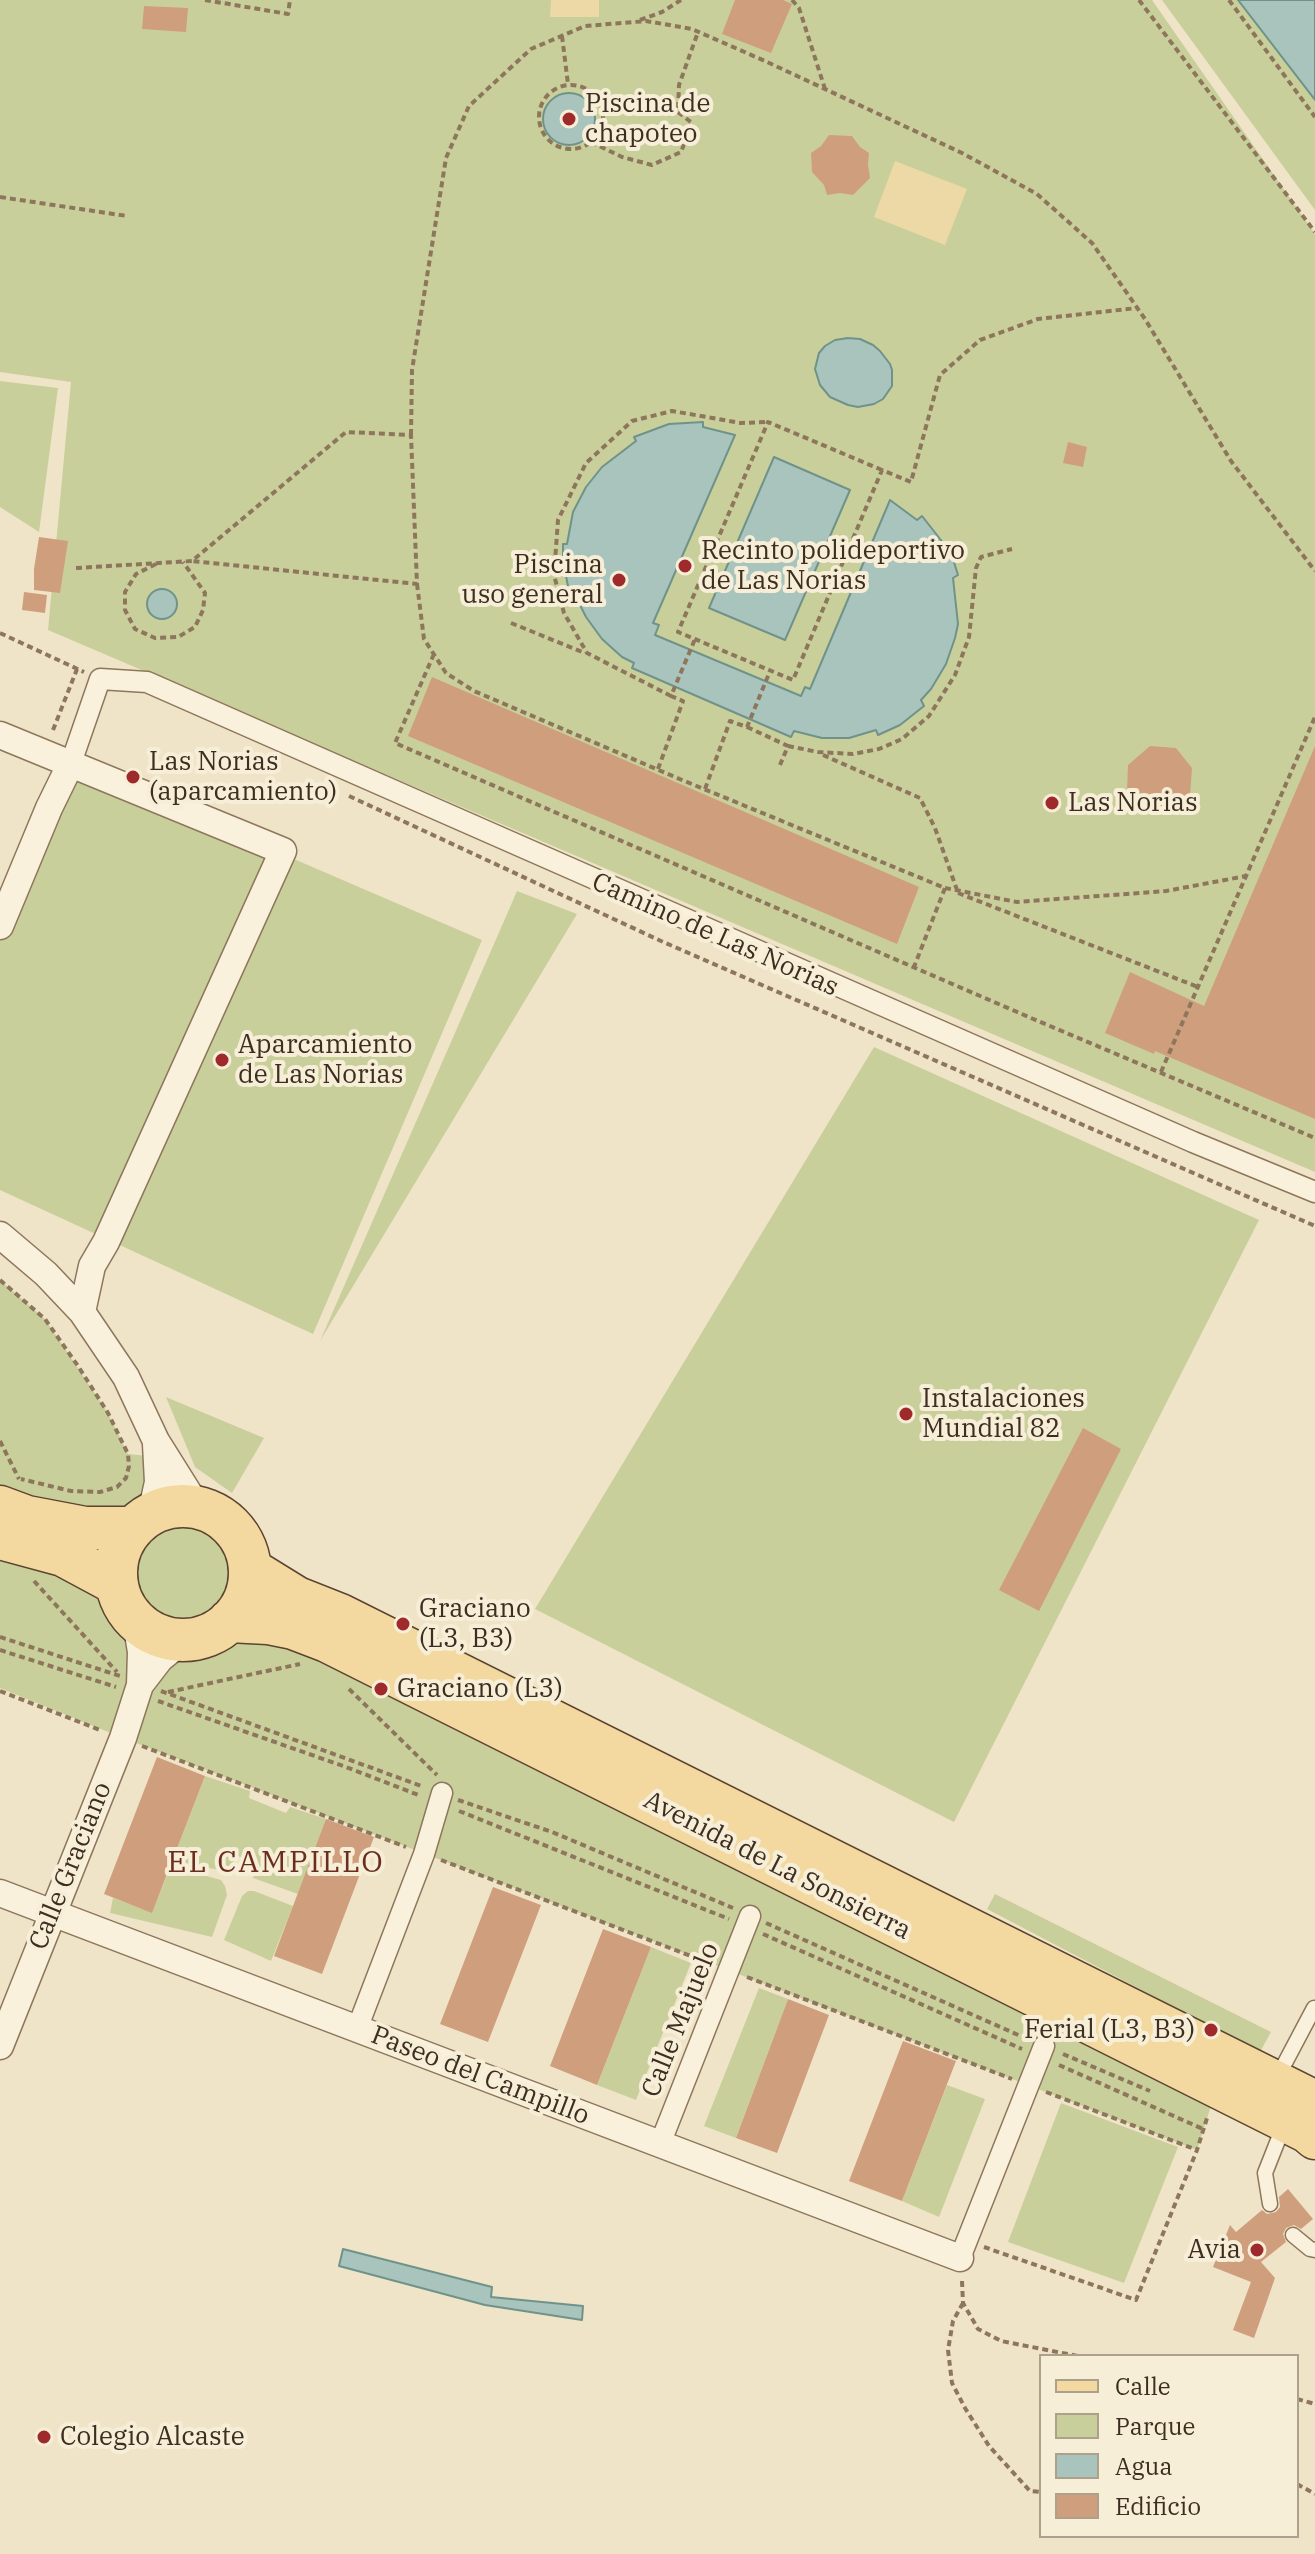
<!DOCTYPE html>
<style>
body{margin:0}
#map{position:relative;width:1315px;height:2554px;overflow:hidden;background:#f0e4c8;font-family:"IBM Plex Serif",serif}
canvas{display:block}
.legend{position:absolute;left:1039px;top:2354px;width:260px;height:184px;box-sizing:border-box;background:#f7eed8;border:2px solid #ada18e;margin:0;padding:10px 14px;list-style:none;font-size:24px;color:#3d2e20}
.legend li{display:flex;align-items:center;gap:16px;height:40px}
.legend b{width:40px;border:2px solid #ada18e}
</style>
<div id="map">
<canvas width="1315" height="2554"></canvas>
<ul class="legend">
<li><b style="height:10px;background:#f3d9a0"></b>Calle</li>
<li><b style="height:22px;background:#c9cf9b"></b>Parque</li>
<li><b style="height:22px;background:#a9c4bc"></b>Agua</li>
<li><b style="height:22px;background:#cf9f7d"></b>Edificio</li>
</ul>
</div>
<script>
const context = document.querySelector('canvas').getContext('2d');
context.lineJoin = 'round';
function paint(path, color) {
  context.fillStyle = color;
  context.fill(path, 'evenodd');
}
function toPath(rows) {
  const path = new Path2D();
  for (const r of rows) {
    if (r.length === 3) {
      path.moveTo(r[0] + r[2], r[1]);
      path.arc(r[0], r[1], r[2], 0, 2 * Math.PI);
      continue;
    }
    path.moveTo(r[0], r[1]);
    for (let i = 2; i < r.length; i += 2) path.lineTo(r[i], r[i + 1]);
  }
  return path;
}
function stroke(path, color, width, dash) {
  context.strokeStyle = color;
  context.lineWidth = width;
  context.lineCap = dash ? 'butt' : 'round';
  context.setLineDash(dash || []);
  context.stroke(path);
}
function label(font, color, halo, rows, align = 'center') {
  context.font = font + ' "IBM Plex Serif",serif';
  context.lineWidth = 8;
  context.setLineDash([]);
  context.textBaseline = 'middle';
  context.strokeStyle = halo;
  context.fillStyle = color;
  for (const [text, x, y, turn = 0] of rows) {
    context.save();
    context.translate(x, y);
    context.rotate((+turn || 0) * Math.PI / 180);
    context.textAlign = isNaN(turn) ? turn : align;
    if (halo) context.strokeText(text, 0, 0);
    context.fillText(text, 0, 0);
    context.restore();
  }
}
paint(toPath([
 [0,0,1152,0,1315,234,1315,1172,48,630,71,382,0,372],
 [1162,0,1238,0,1315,100,1315,210],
 [0,381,58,388,39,532,0,507],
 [71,763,482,940,313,1334,0,1190,0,930],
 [517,891,577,914,320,1341,504,921],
 [874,1047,1259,1220,954,1822,535,1609],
 [0,1280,45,1319,108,1413,128,1454,148,1456,147,1479,140,1495,126,1511,97,1515,0,1497],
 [166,1397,264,1438,232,1493,195,1467],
 [182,1572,50],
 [0,1538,117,1584,136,1621,141,1652,208,1635,219,1629,268,1623,1217,2087,1197,2150,123,1738,0,1688],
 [205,1776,250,1791,249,1798,286,1813,290,1807,326,1819,298,1894,253,1878,258,1862,237,1856,230,1872,172,1861],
 [171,1866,221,1880,225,1886,227,1895,212,1937,110,1913,113,1898,152,1912],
 [248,1891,254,1891,293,1906,271,1961,224,1940,242,1896],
 [995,1894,1271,2032,1260,2052,987,1909],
 [651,1947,691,1963,636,2100,597,2085],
 [759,1988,788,1999,736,2138,704,2126],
 [947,2085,985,2099,939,2217,902,2201],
 [1061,2103,1178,2147,1124,2283,1008,2242]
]), '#c9cf9b');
paint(toPath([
 [551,0,599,0,599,17,550,17],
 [895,161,967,189,945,245,874,217]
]), '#ecd9a5');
const water = toPath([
 [1238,0,1315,0,1315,100,1238,0],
 [569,119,26],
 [848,338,860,339,873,345,880,351,890,364,892,370,892,386,883,399,874,404,858,407,848,405,830,397,820,385,815,369,819,353,825,346,835,340,848,338],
 [703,422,703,427,735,435,653,623,659,625,655,635,801,696,805,687,810,689,890,500,917,520,922,516,944,544,953,559,958,575,953,578,958,624,955,638,946,664,931,689,921,700,924,706,900,725,878,735,876,730,849,738,822,738,794,731,791,737,632,668,634,663,622,657,602,639,586,617,575,595,570,597,563,560,563,544,567,544,573,512,586,487,602,467,636,441,634,437,669,424,703,422],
 [774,457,850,490,785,640,709,608,774,457],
 [162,604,15],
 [343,2249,492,2287,491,2297,583,2306,582,2320,485,2305,339,2266,343,2249]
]);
paint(water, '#a9c4bc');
stroke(water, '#6f938a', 2);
paint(toPath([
 [735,0,783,0,792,4,771,53,722,34],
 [144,6,188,8,186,32,142,29],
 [829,135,852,136,860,147,869,153,868,164,870,178,853,195,840,193,827,195,824,185,812,172,811,153,821,146],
 [1068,442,1087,447,1083,467,1063,463],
 [39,537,68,541,60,593,34,590,34,569],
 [24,592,47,595,45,613,22,610],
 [432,677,919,887,897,944,408,736],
 [1150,746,1176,748,1192,768,1190,796,1170,813,1143,811,1127,792,1128,765],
 [1315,746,1315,1119,1155,1051,1154,1054,1105,1033,1130,972,1204,1006],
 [1083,1428,1121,1449,1039,1611,999,1590],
 [157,1757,205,1776,152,1913,104,1894],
 [326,1819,374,1837,322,1974,274,1956],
 [493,1887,541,1905,488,2042,440,2024],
 [603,1929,651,1947,597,2085,550,2066],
 [788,1999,829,2015,777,2153,736,2138],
 [903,2041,956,2061,902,2201,849,2181],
 [1288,2189,1313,2219,1301,2229,1294,2225,1286,2228,1283,2234,1286,2242,1261,2262,1275,2278,1254,2338,1233,2330,1251,2282,1213,2267,1230,2225,1236,2232,1262,2210,1267,2214,1276,2212,1280,2207,1279,2197]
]), '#cf9f7d');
const service = toPath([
 [1277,2078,1314,2008],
 [1270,2204,1265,2173,1284,2125],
 [1293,2235,1310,2249,1315,2250]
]);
const pedestrian = toPath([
 [71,763,100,679,147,682,1193,1142,1315,1192],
 [357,2029,424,1854,442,1793],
 [660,2144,750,1916],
 [960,2258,1044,2046]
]);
const minor = toPath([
 [0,735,283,851,106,1242,92,1266,82,1312],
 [0,926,49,808,71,763],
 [0,1235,46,1274,82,1312,126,1377,156,1441,198,1508],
 [151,1514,158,1482,156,1444],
 [140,1685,160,1659,183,1640],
 [0,1893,960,2258],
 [0,2046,123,1738,140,1685,141,1652,136,1621]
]);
const primary = toPath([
 [183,1573,67],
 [0,1507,27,1517,85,1528,133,1528],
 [0,1538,63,1555,117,1584],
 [250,1569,297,1598,340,1615,1315,2102],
 [229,1621,268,1623,293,1628,327,1641,1308,2132,1315,2138]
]);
stroke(service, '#8d765c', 17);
stroke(pedestrian, '#8d765c', 23);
stroke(minor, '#8d765c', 29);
stroke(primary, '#5b4430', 45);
stroke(toPath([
 [205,0,288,14,290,0],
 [792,0,799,8,825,89],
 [1139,0,1315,232],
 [1229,0,1315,117],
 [640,20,662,12,681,0],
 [562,36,568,84],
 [571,117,32],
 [591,142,622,157,652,165,681,152,692,123,678,112,679,85,698,32],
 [0,197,127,216],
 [411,435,412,370,446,158,469,106,531,49,585,26,646,21,692,29,765,61,962,153,1037,194,1092,243,1145,319,1231,461,1315,571],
 [882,470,768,422,678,632,793,680,882,470,911,482,940,375,980,340,1038,319,1137,308],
 [156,564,136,574,125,592,125,610,135,629,155,638,178,637,195,627,203,610,205,593,183,562],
 [76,568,192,561,346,432,411,435,417,584,192,561],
 [417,584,424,639,446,673,474,691,682,780,945,888,914,967],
 [511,623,585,653],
 [0,633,84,672],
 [434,654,395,743,1031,1018,1315,1138],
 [671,696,587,653,564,613,554,575,558,520,586,463,632,421,672,411,741,423,768,422],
 [747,727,788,746,780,765],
 [53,730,77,669],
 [788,746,818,752,853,754,879,749,902,739,929,716,955,675,969,637,976,568,981,557,1012,549],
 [823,755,920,798,935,828,957,890],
 [658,769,683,701,671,696,695,639],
 [705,789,730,721,747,727,770,671],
 [349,796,661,941,1315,1226],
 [945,888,1017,902,1166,891,1246,876],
 [958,893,1198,987],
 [1161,1072,1315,717],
 [0,1280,45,1319,78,1366,108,1413,128,1454,129,1466,126,1478,117,1487,100,1492,71,1491,21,1479],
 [0,1441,19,1479],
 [34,1581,117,1672],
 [0,1637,120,1676],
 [0,1650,116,1687],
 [349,1689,437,1775],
 [0,1691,100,1730],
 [161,1691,424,1787],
 [168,1692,300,1664],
 [158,1701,346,1767,421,1796],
 [142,1746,406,1847],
 [458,1800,552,1832,733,1908],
 [459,1811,729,1919],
 [441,1860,709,1963],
 [766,1923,1025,2038],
 [763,1934,1022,2049],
 [747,1977,1012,2079],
 [1063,2054,1150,2091],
 [1059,2065,1203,2129],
 [1046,2092,1197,2150],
 [984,2247,1136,2300,1197,2150,1208,2115],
 [962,2281,963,2303,978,2329,1001,2341,1078,2356],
 [963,2303,953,2321,948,2350,952,2383,965,2408,989,2446,1030,2491,1041,2492],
 [1297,2399,1315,2404],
 [1297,2484,1315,2494]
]), '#8d765c', 4, [6, 4]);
stroke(service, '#faf1dc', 14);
stroke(pedestrian, '#faf1dc', 20);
stroke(minor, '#faf1dc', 26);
stroke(primary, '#f3d9a0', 42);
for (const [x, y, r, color] of [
 [569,119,8,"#9e2a2b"],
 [685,566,8,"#9e2a2b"],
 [619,580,8,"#9e2a2b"],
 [133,777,8,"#9e2a2b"],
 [1052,803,8,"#9e2a2b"],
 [222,1060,8,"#9e2a2b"],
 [906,1414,8,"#9e2a2b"],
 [403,1624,8,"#9e2a2b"],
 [381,1689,8,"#9e2a2b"],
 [1211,2030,8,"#9e2a2b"],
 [1257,2250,8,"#9e2a2b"],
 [44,2437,8,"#9e2a2b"]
]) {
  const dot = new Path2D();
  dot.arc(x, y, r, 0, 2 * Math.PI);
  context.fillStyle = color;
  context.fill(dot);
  stroke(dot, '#f7eed8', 3);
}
label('26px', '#3d2e20', '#f7eed8', [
 ["Piscina de",585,104],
 ["chapoteo",585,134],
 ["Recinto polideportivo",701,551],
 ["de Las Norias",701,581],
 ["Piscina",603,565,"right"],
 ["uso general",603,595,"right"],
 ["Las Norias",149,762],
 ["(aparcamiento)",149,792],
 ["Las Norias",1068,803],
 ["Aparcamiento",238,1045],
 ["de Las Norias",238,1075],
 ["Instalaciones",922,1399],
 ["Mundial 82",922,1429],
 ["Graciano",419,1609],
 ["(L3, B3)",419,1639],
 ["Graciano (L3)",397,1689],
 ["Ferial (L3, B3)",1195,2030,"right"],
 ["Avia",1241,2250,"right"],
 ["Colegio Alcaste",60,2437]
], 'left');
label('26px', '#3d2e20', '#f7eed8', [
 ["Camino de Las Norias",715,935,24],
 ["Calle Graciano",71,1866,-68],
 ["Avenida de La Sonsierra",777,1866,27],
 ["Calle Majuelo",681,2020,-68],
 ["Paseo del Campillo",480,2076,21]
]);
context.letterSpacing = '2px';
label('30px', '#6b2e1e', '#f7eed8', [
 ["EL CAMPILLO",276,1863]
]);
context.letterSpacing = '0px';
</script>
